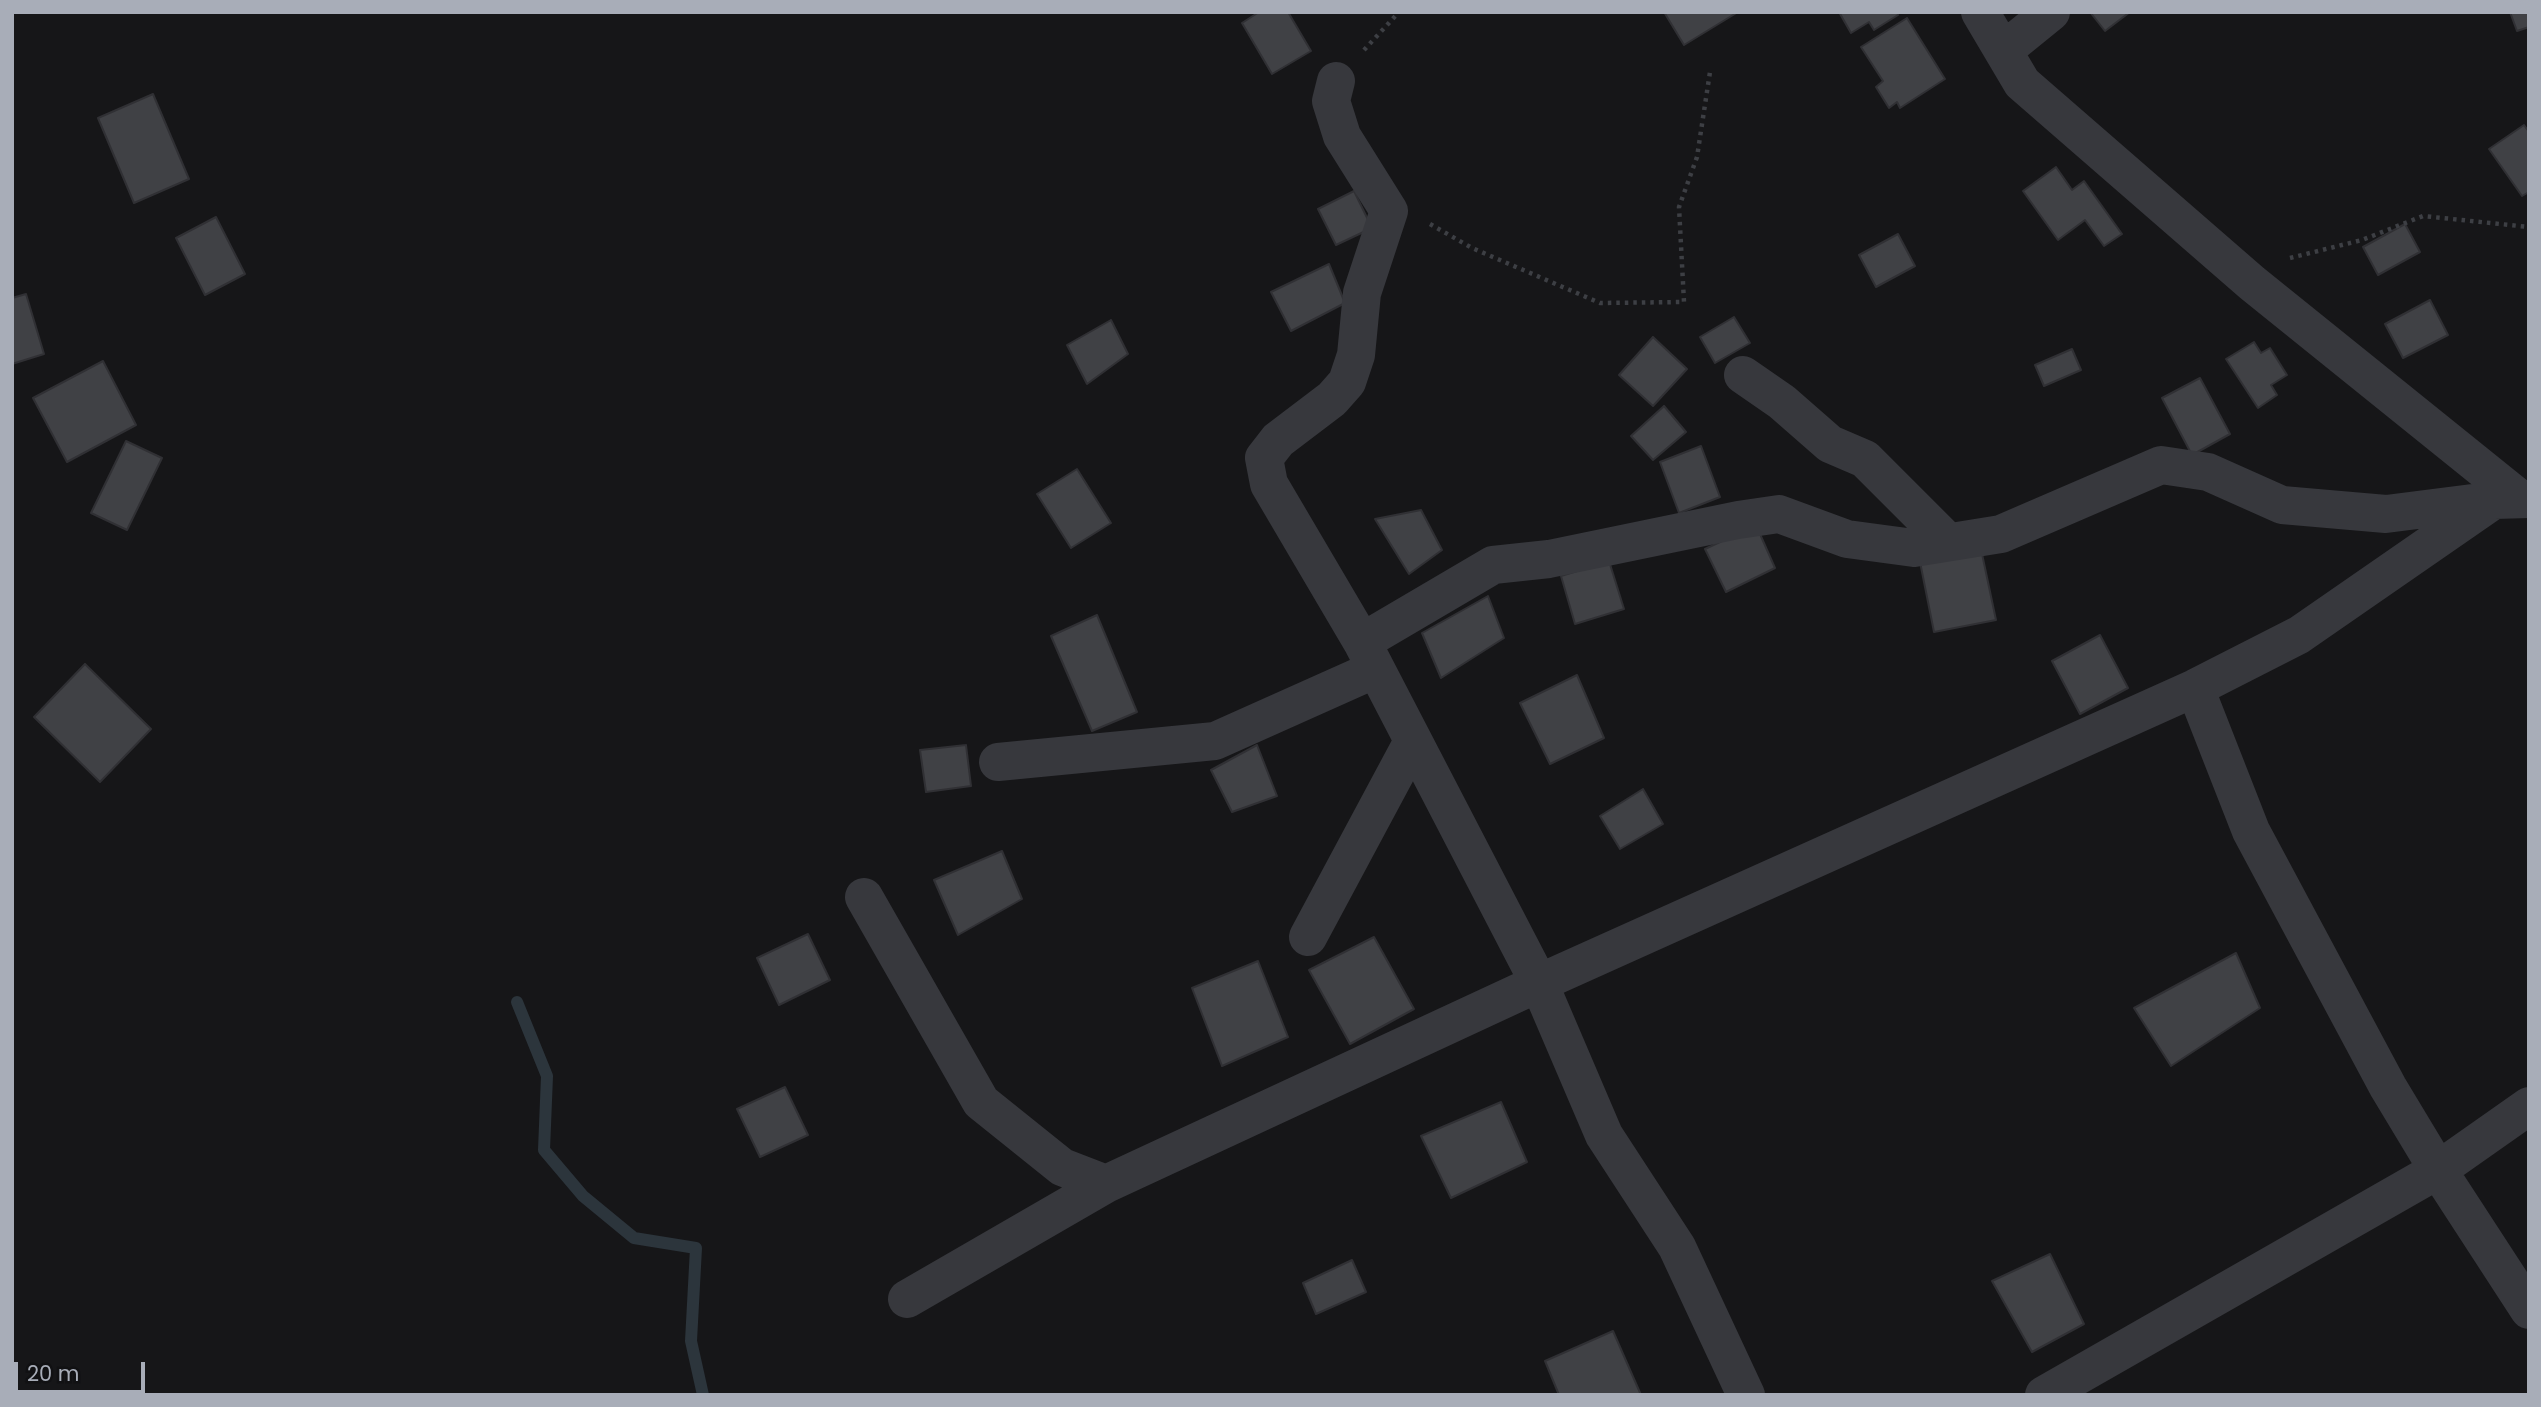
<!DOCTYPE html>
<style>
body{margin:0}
#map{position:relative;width:2541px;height:1407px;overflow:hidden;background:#161618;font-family:Poppins,sans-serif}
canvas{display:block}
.frame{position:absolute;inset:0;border:14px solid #a8adb8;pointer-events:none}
.scale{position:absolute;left:14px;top:1362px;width:131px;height:32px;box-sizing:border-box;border:4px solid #a8adb8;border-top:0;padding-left:9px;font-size:21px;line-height:24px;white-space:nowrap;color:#a8adb8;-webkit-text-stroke:5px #111113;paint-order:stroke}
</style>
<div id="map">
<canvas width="2541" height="1407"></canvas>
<div class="frame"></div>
<div class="scale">20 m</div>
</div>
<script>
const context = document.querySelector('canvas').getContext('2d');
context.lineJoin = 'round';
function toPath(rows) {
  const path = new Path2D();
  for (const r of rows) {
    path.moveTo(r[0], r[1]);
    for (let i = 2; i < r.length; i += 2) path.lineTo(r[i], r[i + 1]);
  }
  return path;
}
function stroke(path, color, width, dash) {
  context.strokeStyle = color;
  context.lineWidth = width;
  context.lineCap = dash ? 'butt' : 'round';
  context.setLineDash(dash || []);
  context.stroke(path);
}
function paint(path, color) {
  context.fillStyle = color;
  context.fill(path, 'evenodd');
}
stroke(toPath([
 [517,1002,547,1076,544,1150,583,1196,634,1238,696,1248,691,1341,703,1395]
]), '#2c353c', 12);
const building = toPath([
 [1259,12,1288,12,1311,51,1272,74,1242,23,1259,12],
 [1664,12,1738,12,1684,45,1664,12],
 [1839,12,1897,12,1898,15,1874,30,1869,22,1851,33,1839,12],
 [2090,12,2130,12,2105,31,2090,12],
 [2510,12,2529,12,2529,27,2517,31,2510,12],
 [1907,18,1945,79,1900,108,1897,102,1889,108,1876,87,1883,81,1861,47,1907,18],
 [153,94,189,179,134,203,98,118,153,94],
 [2524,125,2529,132,2529,192,2522,196,2489,149,2524,125],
 [2056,167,2072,190,2084,181,2122,234,2104,246,2085,220,2058,240,2023,191,2056,167],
 [1354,191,1372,228,1336,245,1318,209,1354,191],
 [216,217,245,274,205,295,176,238,216,217],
 [2405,224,2420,252,2378,275,2363,247,2405,224],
 [1898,234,1915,266,1876,287,1859,255,1898,234],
 [1329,264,1345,303,1291,331,1271,292,1329,264],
 [26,294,44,354,12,364,12,298,26,294],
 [2430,300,2448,335,2403,358,2385,324,2430,300],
 [1734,317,1750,343,1715,363,1700,337,1734,317],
 [1111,320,1128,354,1087,384,1067,345,1111,320],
 [1653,337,1687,369,1653,406,1619,375,1653,337],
 [2254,342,2261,353,2270,348,2287,375,2271,385,2277,395,2258,408,2226,359,2254,342],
 [2072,349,2081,370,2044,386,2035,365,2072,349],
 [103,361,136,425,67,462,33,398,103,361],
 [2200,378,2230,434,2192,455,2162,398,2200,378],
 [1664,406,1686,432,1653,460,1631,436,1664,406],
 [126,441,162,458,127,530,91,513,126,441],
 [1701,446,1720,497,1679,513,1660,462,1701,446],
 [1077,469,1111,523,1071,548,1037,494,1077,469],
 [1421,510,1442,550,1409,574,1375,519,1421,510],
 [1756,525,1775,568,1726,592,1705,549,1756,525],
 [1981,549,1996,620,1934,632,1920,562,1981,549],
 [1609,561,1624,609,1575,624,1561,576,1609,561],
 [1488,596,1504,638,1441,678,1422,633,1488,596],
 [1097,615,1137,712,1092,731,1051,636,1097,615],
 [2100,635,2128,688,2080,714,2052,661,2100,635],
 [85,664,151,729,100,782,34,717,85,664],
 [1577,675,1604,738,1550,764,1520,703,1577,675],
 [966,745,971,786,926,792,920,750,966,745],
 [1257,745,1277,796,1232,812,1211,770,1257,745],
 [1643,789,1663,824,1620,849,1600,816,1643,789],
 [1002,851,1022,899,958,935,934,880,1002,851],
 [808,934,830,980,779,1005,757,958,808,934],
 [1374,937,1414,1009,1350,1044,1309,970,1374,937],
 [2236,953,2260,1008,2171,1066,2134,1008,2236,953],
 [1258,961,1288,1037,1222,1066,1192,988,1258,961],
 [785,1087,808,1135,760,1157,737,1109,785,1087],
 [1501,1102,1527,1162,1451,1198,1421,1136,1501,1102],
 [2050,1254,2084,1324,2032,1352,1992,1281,2050,1254],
 [1352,1260,1366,1292,1316,1314,1303,1283,1352,1260],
 [1613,1331,1641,1395,1559,1395,1545,1361,1613,1331]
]);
paint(building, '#404145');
stroke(building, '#303034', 2);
stroke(toPath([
 [1364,50,1399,12],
 [1430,224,1472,248,1600,303,1684,302,1679,207,1697,157,1710,72],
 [2290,258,2362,240,2423,216,2529,227]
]), '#3d3f44', 4.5, [3.5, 5]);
stroke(toPath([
 [1980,12,2022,83,2252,283,2520,499],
 [2003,51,2051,12],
 [1336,81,1331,101,1342,136,1389,211,1362,293,1356,355,1347,382,1332,399,1278,440,1264,458,1269,484,1362,642,1539,983,1604,1135,1677,1247,1746,1395],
 [1743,375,1782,402,1830,444,1865,459,1948,542],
 [1362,642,1493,565,1549,559,1738,520,1779,514,1847,539,1914,548,2001,534,2161,465,2208,472,2282,505,2386,514,2488,501],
 [2195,688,2251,831,2388,1087,2438,1170,2529,1310],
 [998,762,1215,741,1376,669],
 [864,897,981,1102,1062,1167,1106,1184],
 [1308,937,1413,741],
 [907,1299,1106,1184,1539,983,2195,688,2299,635,2494,500,2529,499],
 [2044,1395,2438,1170,2529,1106]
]), '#37383d', 38);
</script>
